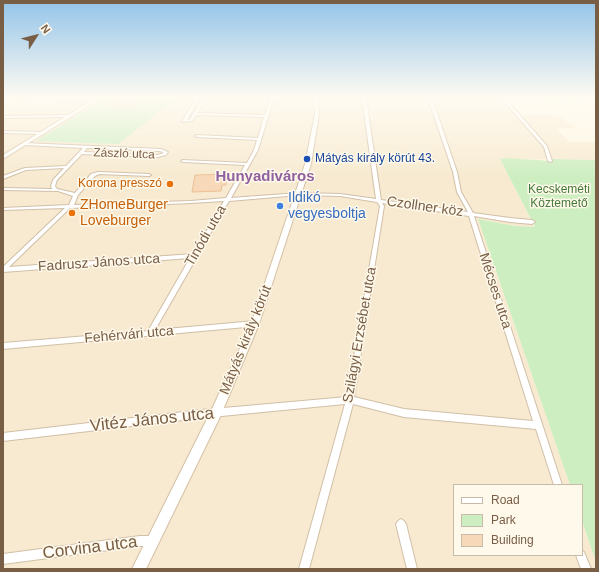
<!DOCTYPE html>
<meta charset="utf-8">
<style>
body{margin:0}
#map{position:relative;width:599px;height:572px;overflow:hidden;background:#fef7e3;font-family:Helvetica,sans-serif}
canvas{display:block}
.frame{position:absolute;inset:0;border:4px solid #795e46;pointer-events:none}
.legend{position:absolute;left:453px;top:484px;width:130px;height:72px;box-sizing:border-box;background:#fff9eb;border:1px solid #c9bba9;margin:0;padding:5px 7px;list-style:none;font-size:12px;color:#795e46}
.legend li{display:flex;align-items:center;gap:8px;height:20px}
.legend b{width:20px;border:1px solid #c9bba9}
.north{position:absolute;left:16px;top:16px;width:40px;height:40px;-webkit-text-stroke:3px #fff9eb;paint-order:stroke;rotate:54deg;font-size:11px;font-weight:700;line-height:16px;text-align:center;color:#795e46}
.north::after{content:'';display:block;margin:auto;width:14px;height:18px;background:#795e46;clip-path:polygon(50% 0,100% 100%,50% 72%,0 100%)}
</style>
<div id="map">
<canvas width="599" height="572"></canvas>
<div class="frame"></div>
<ul class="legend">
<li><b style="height:5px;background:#fff"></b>Road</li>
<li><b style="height:11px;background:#cdeec0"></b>Park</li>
<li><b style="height:11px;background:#f7d8b8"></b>Building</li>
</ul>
<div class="north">N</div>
</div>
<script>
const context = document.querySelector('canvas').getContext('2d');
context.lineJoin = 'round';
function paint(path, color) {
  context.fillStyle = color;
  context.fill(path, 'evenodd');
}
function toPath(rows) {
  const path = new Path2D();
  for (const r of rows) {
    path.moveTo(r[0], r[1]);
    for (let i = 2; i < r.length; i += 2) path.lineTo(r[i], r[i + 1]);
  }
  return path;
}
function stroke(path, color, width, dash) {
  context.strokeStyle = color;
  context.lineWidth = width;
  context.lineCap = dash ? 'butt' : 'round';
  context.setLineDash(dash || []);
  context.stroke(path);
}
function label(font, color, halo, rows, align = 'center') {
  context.font = font + ' Helvetica,sans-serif';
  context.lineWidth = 3;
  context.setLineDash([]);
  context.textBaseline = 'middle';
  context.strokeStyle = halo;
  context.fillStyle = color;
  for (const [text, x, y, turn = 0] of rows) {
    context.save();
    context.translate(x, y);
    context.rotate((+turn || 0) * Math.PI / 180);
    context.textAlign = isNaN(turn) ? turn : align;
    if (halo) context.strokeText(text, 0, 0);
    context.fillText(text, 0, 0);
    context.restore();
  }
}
paint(toPath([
 [3,98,49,100,60,98,505,98,522,115,557,115,576,128,556,129,570,142,596,142,596,160,500,159,535,228,515,226,478,219,570,485,454,485,454,555,582,555,582,521,596,562,596,569,3,569]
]), '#f7ead0');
paint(toPath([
 [105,98,126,98,116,100,110,107,132,107,141,98,177,98,118,144,36,141],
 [540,98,580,98,585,102,543,101],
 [506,158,552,161,552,159,596,160,596,562,582,521,582,485,570,485,478,219,515,226,535,227,500,159]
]), '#cdeec0');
const building = toPath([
 [126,98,141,98,133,107,109,107,116,100,126,98],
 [227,174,226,185,222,185,221,191,192,192,195,175,227,174]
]);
paint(building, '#f7d8b8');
stroke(building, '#ebc096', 1);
const street = toPath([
 [97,98,98,98,98,100,61,102,59,101,61,100,97,98],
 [199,98,206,100,197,113,265,115,270,98,274,98,258,150,231,198,299,193,340,194,376,199,362,98,366,98,381,200,468,212,457,192,453,172,428,98,432,98,457,172,461,192,473,213,510,218,532,220,535,222,532,224,510,222,474,216,562,485,554,485,536,429,404,417,353,404,309,569,299,569,345,404,201,418,3,441,3,433,201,410,347,397,380,206,377,202,340,196,299,195,229,201,155,330,255,321,257,322,258,324,257,326,3,349,3,343,148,331,190,258,3,272,3,267,65,208,3,210,3,208,69,205,73,196,58,191,3,190,3,188,52,189,51,186,53,180,64,168,26,170,3,179,3,176,25,168,66,166,83,148,25,145,24,145,24,143,161,149,168,152,166,155,158,157,82,154,57,180,55,186,57,189,75,193,91,174,98,172,149,174,151,175,149,176,99,174,95,176,78,195,74,205,191,201,226,198,245,165,183,162,181,161,183,160,247,163,254,150,257,140,197,137,195,136,197,135,258,138,264,117,196,115,192,121,183,122,182,121,195,100,199,98],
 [200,100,202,100,190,119,187,120,198,101,200,100],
 [87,148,160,151,164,153,158,155,84,152,87,148],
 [224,201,193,254,9,267,70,208,191,203,224,201],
 [382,203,469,216,533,421,404,409,354,397,384,206,382,203],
 [501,98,505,98,547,146,552,161,551,162,548,161,544,147,501,98],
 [69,115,69,117,68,117,3,118,3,116,69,115],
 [3,131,43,132,45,133,43,134,3,133,3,131],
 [401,519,404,521,406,524,417,569,407,569,396,524,398,521,401,519],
 [140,536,153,536,156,538,158,541,156,544,153,546,140,546,3,564,3,554,140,536],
 [582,550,584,552,591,569,581,569,576,555,582,555,582,550]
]);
const secondary = toPath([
 [96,98,101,98,3,159,3,155,96,98],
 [314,98,318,98,319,114,311,164,259,324,220,417,146,569,132,569,212,409,251,324,305,164,315,114,314,98]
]);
stroke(street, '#d1bfa8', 2);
stroke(secondary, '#d5c0a5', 2);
paint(street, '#fff');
paint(secondary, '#fff');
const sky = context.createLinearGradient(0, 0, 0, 178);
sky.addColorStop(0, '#93c4e9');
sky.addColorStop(0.55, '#fffbf2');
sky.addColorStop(1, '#fffbf200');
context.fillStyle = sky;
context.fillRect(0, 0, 599, 178);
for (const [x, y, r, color] of [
 [307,159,4,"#1a4fb4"],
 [170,184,4,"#e8710a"],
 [280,206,4,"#3f7fe0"],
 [72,213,4,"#e8710a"]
]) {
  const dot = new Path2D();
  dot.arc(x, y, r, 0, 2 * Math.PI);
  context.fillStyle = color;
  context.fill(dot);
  stroke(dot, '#fff9eb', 1.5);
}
label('12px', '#795e46', '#fff9eb', [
 ["Zászló utca",124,154,2]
]);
label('12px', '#164399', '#fff9eb', [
 ["Mátyás király körút 43.",315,159]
], 'left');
label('12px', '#c56008', '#fff9eb', [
 ["Korona presszó",162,184]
], 'right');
label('12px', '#467a3a', '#fff9eb', [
 ["Kecskeméti",559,190],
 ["Köztemető",559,204]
]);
label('14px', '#366cbe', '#fff9eb', [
 ["Ildikó",288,198],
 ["vegyesboltja",288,214]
], 'left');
label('14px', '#c56008', '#fff9eb', [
 ["ZHomeBurger",80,205],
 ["Loveburger",80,221]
], 'left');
label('14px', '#795e46', '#fff9eb', [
 ["Czollner köz",425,207,8],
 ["Tinódi utca",206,236,-60],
 ["Fadrusz János utca",99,263,-4],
 ["Mécses utca",495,291,72],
 ["Fehérvári utca",129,335,-5],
 ["Szilágyi Erzsébet utca",360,335,-80],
 ["Mátyás király körút",246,340,-68]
]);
label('bold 15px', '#90619e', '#fff9eb', [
 ["Hunyadiváros",265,177]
]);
label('17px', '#795e46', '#fff9eb', [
 ["Vitéz János utca",152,420,-6],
 ["Corvina utca",90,548,-7]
]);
</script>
